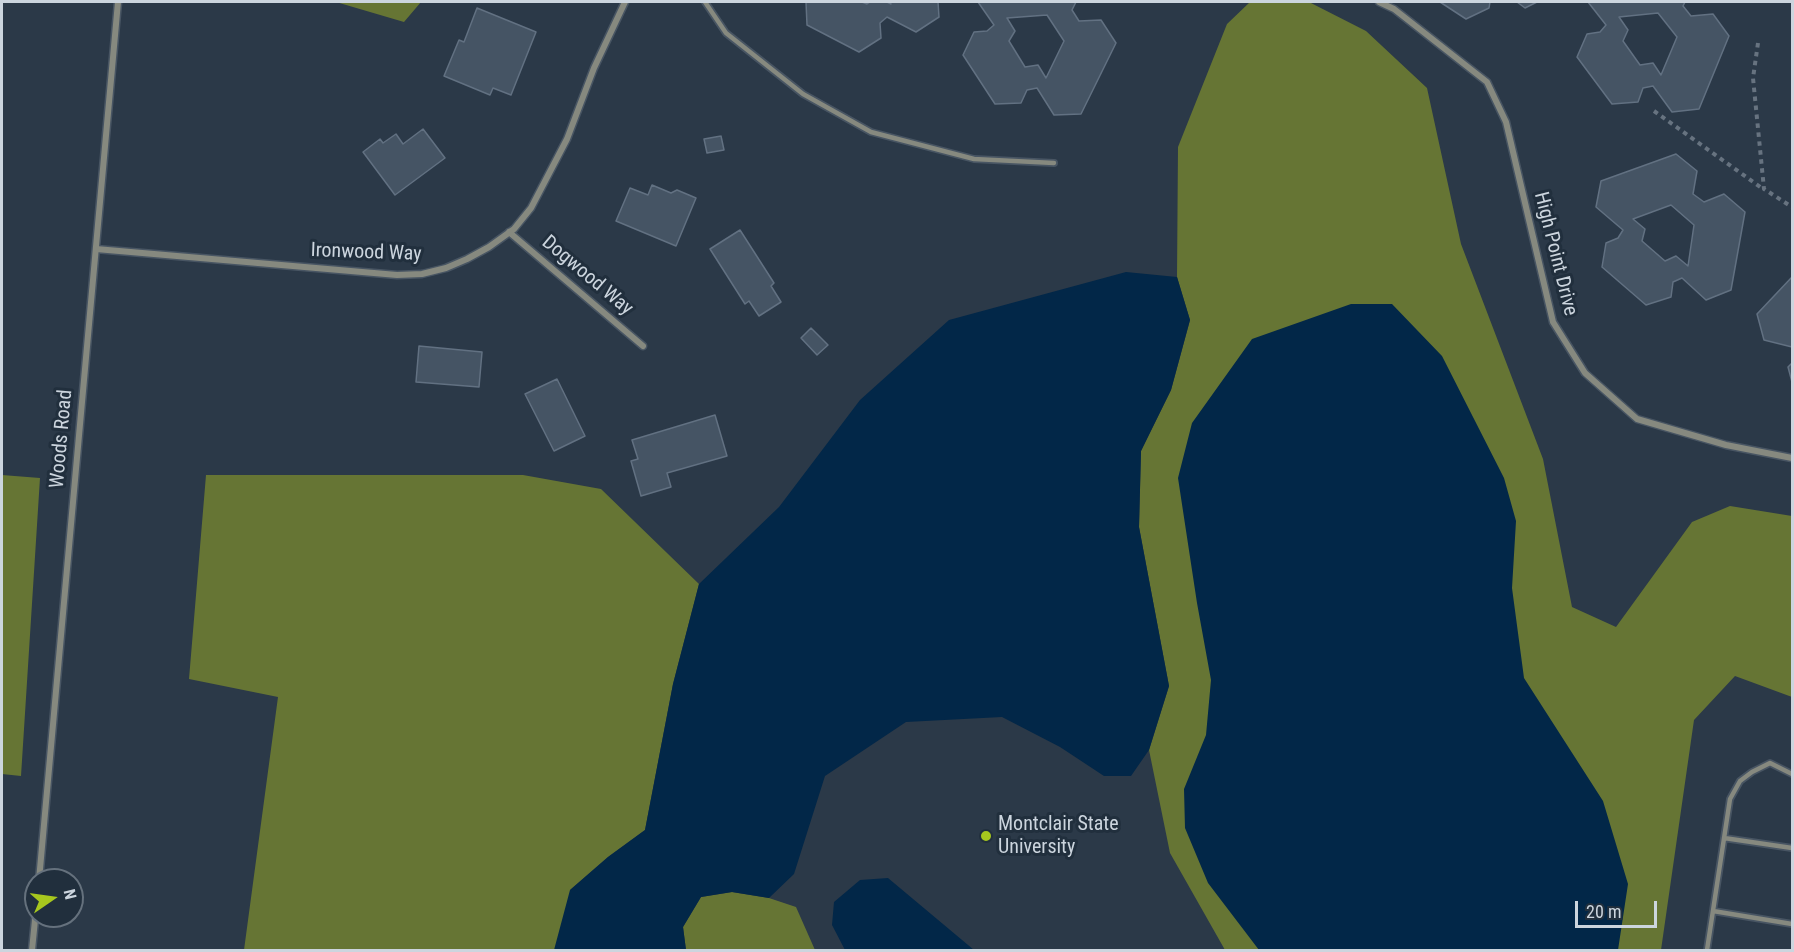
<!DOCTYPE html>
<style>
body{margin:0}
#map{position:relative;width:1794px;height:952px;overflow:hidden;background:#2b3948;font-family:"Roboto Condensed",sans-serif}
canvas{display:block}
.frame{position:absolute;inset:0;border:3px solid #ccd5de;pointer-events:none}
.north{position:absolute;left:24px;top:868px;width:60px;height:60px;box-sizing:border-box;background:#212f3d;border:2px solid #65717d;border-radius:50%;rotate:77deg;font-size:16px;font-weight:700;line-height:24px;text-align:center;color:#ccd5de}
.north::after{content:'';display:block;margin:auto;width:21px;height:27px;background:#a7c71e;clip-path:polygon(50% 0,100% 100%,50% 72%,0 100%)}
.scale{position:absolute;left:1575px;top:901px;width:82px;height:27px;box-sizing:border-box;border:3px solid #ccd5de;border-top:0;padding-left:8px;font-size:18px;line-height:21px;white-space:nowrap;color:#ccd5de;-webkit-text-stroke:4px #212f3d;paint-order:stroke}
</style>
<div id="map">
<canvas width="1794" height="952"></canvas>
<div class="frame"></div>
<div class="north">N</div>
<div class="scale">20 m</div>
</div>
<script>
const context = document.querySelector('canvas').getContext('2d');
context.lineJoin = 'round';
function paint(path, color) {
  context.fillStyle = color;
  context.fill(path, 'evenodd');
}
function toPath(rows) {
  const path = new Path2D();
  for (const r of rows) {
    path.moveTo(r[0], r[1]);
    for (let i = 2; i < r.length; i += 2) path.lineTo(r[i], r[i + 1]);
  }
  return path;
}
function stroke(path, color, width, dash) {
  context.strokeStyle = color;
  context.lineWidth = width;
  context.lineCap = dash ? 'butt' : 'round';
  context.setLineDash(dash || []);
  context.stroke(path);
}
function label(font, color, halo, rows, align = 'center') {
  context.font = font + ' "Roboto Condensed",sans-serif';
  context.lineWidth = 6;
  context.setLineDash([]);
  context.textBaseline = 'middle';
  context.strokeStyle = halo;
  context.fillStyle = color;
  for (const [text, x, y, turn = 0] of rows) {
    context.save();
    context.translate(x, y);
    context.rotate((+turn || 0) * Math.PI / 180);
    context.textAlign = isNaN(turn) ? turn : align;
    if (halo) context.strokeText(text, 0, 0);
    context.fillText(text, 0, 0);
    context.restore();
  }
}
paint(toPath([
 [336,2,421,2,404,22],
 [1250,2,1309,2,1366,31,1427,88,1461,244,1543,459,1572,607,1616,627,1692,522,1730,506,1792,516,1792,697,1735,676,1694,720,1661,950,1225,950,1170,853,1149,750,1169,686,1139,527,1141,451,1171,390,1190,320,1177,277,1178,147,1227,24],
 [2,475,40,478,21,776,2,774],
 [206,475,523,475,601,489,699,584,673,684,645,830,608,857,570,890,600,950,244,950,278,697,189,679],
 [732,892,769,898,796,907,815,950,686,950,683,927,701,897]
]), '#667534');
paint(toPath([
 [1126,272,1177,277,1190,320,1171,390,1141,451,1139,527,1169,686,1149,750,1131,776,1104,776,1060,747,1002,717,906,722,825,776,794,874,769,898,732,892,701,897,683,927,686,950,554,950,570,890,608,857,645,830,673,684,699,584,779,507,860,400,949,320],
 [1351,304,1392,304,1442,356,1504,478,1516,521,1512,588,1524,678,1603,801,1628,884,1618,950,1259,950,1208,883,1185,828,1184,789,1206,735,1211,680,1197,603,1178,478,1192,423,1252,339],
 [888,878,974,950,845,950,832,925,834,902,860,880]
]), '#022748');
const building = toPath([
 [806,2,862,2,867,4,870,2,887,2,891,4,890,2,938,2,939,17,916,32,887,17,880,23,881,38,859,52,807,25,806,2],
 [978,2,1076,2,1072,10,1079,21,1101,20,1116,43,1081,114,1054,115,1037,88,1027,90,1021,103,995,104,963,55,974,32,987,31,994,25,978,2],
 [1047,15,1064,41,1046,78,1038,65,1025,67,1009,41,1015,31,1007,18,1047,15],
 [1440,2,1490,2,1489,8,1466,19,1440,2],
 [1517,2,1537,2,1525,8,1517,2],
 [1588,2,1685,2,1683,6,1691,16,1713,14,1729,36,1699,109,1672,112,1653,86,1643,88,1638,102,1612,104,1577,57,1587,34,1600,32,1606,25,1588,2],
 [1658,13,1677,37,1661,75,1653,63,1640,65,1623,41,1628,30,1619,17,1658,13],
 [477,8,536,32,511,95,493,88,490,95,444,76,459,40,464,42,477,8],
 [423,129,445,158,395,195,363,152,380,139,383,143,396,134,403,144,423,129],
 [721,136,724,150,707,153,704,139,721,136],
 [1676,154,1697,171,1693,194,1704,202,1724,194,1745,212,1731,290,1706,300,1682,278,1673,282,1671,297,1646,305,1602,267,1606,243,1618,238,1623,230,1596,207,1601,181,1676,154],
 [1671,205,1694,225,1688,266,1676,256,1665,261,1642,241,1645,229,1633,219,1671,205],
 [652,185,671,193,677,190,696,198,676,246,616,221,630,188,648,195,652,185],
 [740,230,774,283,771,286,781,302,759,316,749,301,745,304,710,249,740,230],
 [1792,277,1792,347,1764,340,1757,314,1792,277],
 [811,328,828,345,817,355,801,338,811,328],
 [419,346,482,352,479,387,416,382,419,346],
 [1792,363,1792,382,1788,367,1792,363],
 [557,379,585,436,554,451,525,394,557,379],
 [715,415,727,456,667,473,671,487,641,496,631,461,638,459,632,440,715,415]
]);
paint(building, '#455464');
stroke(building, '#627182', 1.5);
const service = toPath([
 [705,2,726,33,803,94,871,132,974,159,1054,163],
 [1724,838,1792,848],
 [1713,911,1792,924],
 [1707,950,1730,799,1740,781,1752,772,1770,763,1792,774]
]);
const minor = toPath([
 [1379,2,1394,9,1487,82,1506,122,1553,322,1585,373,1637,419,1726,445,1792,458],
 [509,232,643,346],
 [96,249,397,275,422,274,446,268,467,259,489,247,514,229,531,208,567,139,594,68,625,2],
 [39,880,118,2],
 [32,950,36,910]
]);
stroke(service, '#485563', 8);
stroke(minor, '#485563', 9);
stroke(toPath([
 [1758,43,1753,78,1764,189,1792,207],
 [1654,111,1763,189]
]), '#677380', 4, [4.5, 4.5]);
stroke(service, '#86897f', 4.5);
stroke(minor, '#86897f', 6);
for (const [x, y, r, color] of [
 [986,836,6,"#a7c71e"]
]) {
  const dot = new Path2D();
  dot.arc(x, y, r, 0, 2 * Math.PI);
  context.fillStyle = color;
  context.fill(dot);
  stroke(dot, '#212f3d', 2);
}
label('20px', '#ccd5de', '#212f3d', [
 ["Ironwood Way",366,253,2],
 ["High Point Drive",1555,254,76],
 ["Dogwood Way",587,276,40],
 ["Woods Road",62,439,-85]
]);
label('20px', '#ccd5de', '#212f3d', [
 ["Montclair State",998,825],
 ["University",998,848]
], 'left');
</script>
